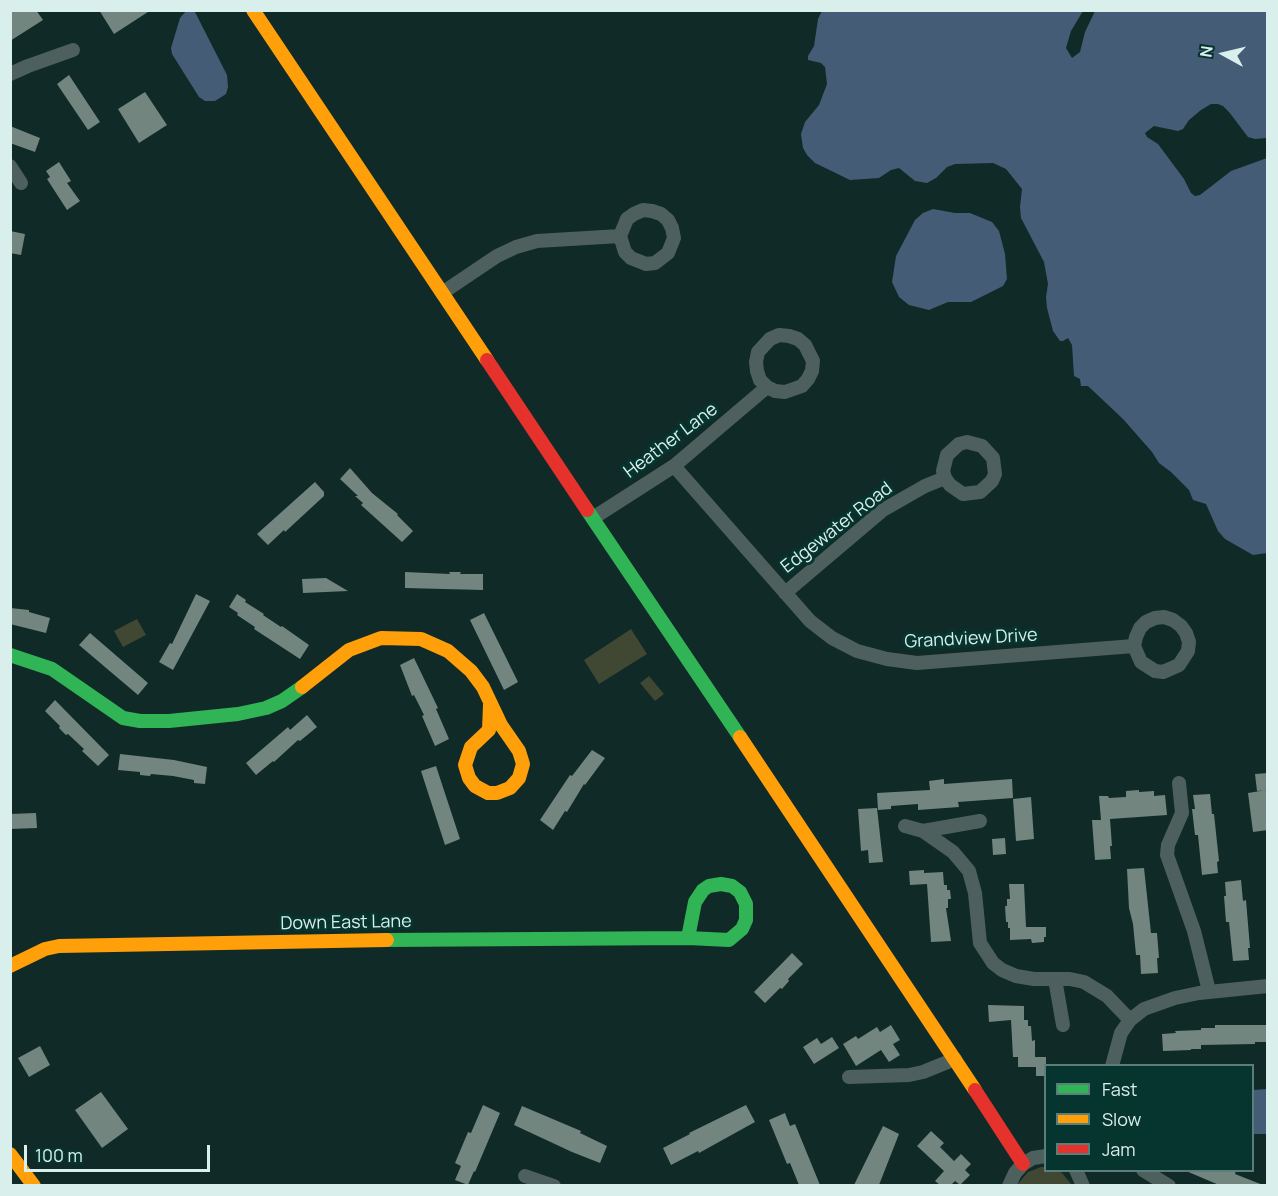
<!DOCTYPE html>
<style>
body{margin:0}
#map{position:relative;width:1278px;height:1196px;overflow:hidden;background:#102a27;font-family:Manrope,sans-serif}
canvas{display:block}
.frame{position:absolute;inset:0;border:12px solid #d9efec;pointer-events:none}
.legend{position:absolute;left:1044px;top:1064px;width:210px;height:108px;box-sizing:border-box;background:#06342f;border:2px solid #5a7f7b;margin:0;padding:8px 10px;list-style:none;font-size:18px;color:#d9efec}
.legend li{display:flex;align-items:center;gap:12px;height:30px}
.legend b{width:30px;border:2px solid #5a7f7b}
.north{position:absolute;left:1194px;top:24px;width:60px;height:60px;-webkit-text-stroke:4px #06342f;paint-order:stroke;rotate:278deg;font-size:16px;font-weight:700;line-height:24px;text-align:center;color:#d9efec}
.north::after{content:'';display:block;margin:auto;width:21px;height:27px;background:#d9efec;clip-path:polygon(50% 0,100% 100%,50% 72%,0 100%)}
.scale{position:absolute;left:24px;top:1145px;width:186px;height:27px;box-sizing:border-box;border:3px solid #d9efec;border-top:0;padding-left:8px;font-size:18px;line-height:21px;white-space:nowrap;color:#d9efec;-webkit-text-stroke:4px #06342f;paint-order:stroke}
</style>
<div id="map">
<canvas width="1278" height="1196"></canvas>
<div class="frame"></div>
<ul class="legend">
<li><b style="height:8px;background:#30b455"></b>Fast</li>
<li><b style="height:8px;background:#ff9f0a"></b>Slow</li>
<li><b style="height:8px;background:#e5322d"></b>Jam</li>
</ul>
<div class="north">N</div>
<div class="scale">100 m</div>
</div>
<script>
const context = document.querySelector('canvas').getContext('2d');
context.lineJoin = 'round';
function paint(path, color) {
  context.fillStyle = color;
  context.fill(path, 'evenodd');
}
function toPath(rows) {
  const path = new Path2D();
  for (const r of rows) {
    path.moveTo(r[0], r[1]);
    for (let i = 2; i < r.length; i += 2) path.lineTo(r[i], r[i + 1]);
  }
  return path;
}
function stroke(path, color, width, dash) {
  context.strokeStyle = color;
  context.lineWidth = width;
  context.lineCap = dash ? 'butt' : 'round';
  context.setLineDash(dash || []);
  context.stroke(path);
}
function label(font, color, halo, rows, align = 'center') {
  context.font = font + ' Manrope,sans-serif';
  context.lineWidth = 6;
  context.setLineDash([]);
  context.textBaseline = 'middle';
  context.strokeStyle = halo;
  context.fillStyle = color;
  for (const [text, x, y, turn = 0] of rows) {
    context.save();
    context.translate(x, y);
    context.rotate((+turn || 0) * Math.PI / 180);
    context.textAlign = isNaN(turn) ? turn : align;
    if (halo) context.strokeText(text, 0, 0);
    context.fillText(text, 0, 0);
    context.restore();
  }
}
paint(toPath([
 [137,619,146,635,123,647,114,631],
 [631,629,647,654,599,684,584,660],
 [649,676,664,694,655,701,640,683],
 [1041,1167,1045,1167,1046,1170,1058,1171,1062,1173,1072,1185,1017,1185,1028,1172]
]), '#404732');
paint(toPath([
 [186,11,195,12,227,75,228,87,226,94,215,101,205,101,199,97,172,54,171,48,180,18],
 [822,11,1083,11,1071,31,1066,48,1072,58,1080,52,1085,32,1095,11,1267,11,1267,138,1255,139,1248,137,1229,112,1223,106,1218,104,1211,104,1201,110,1189,120,1183,129,1178,131,1154,126,1145,133,1147,137,1158,144,1184,179,1191,193,1195,196,1200,195,1231,171,1267,158,1267,553,1253,555,1225,539,1218,531,1206,504,1193,500,1189,490,1171,472,1159,463,1152,452,1123,419,1088,386,1081,386,1080,379,1074,376,1072,345,1068,338,1063,341,1060,341,1053,331,1047,308,1046,297,1048,284,1044,262,1021,218,1020,207,1022,189,1006,169,993,163,955,164,947,167,936,178,927,183,915,181,899,168,891,170,879,178,850,180,815,163,807,155,803,148,801,134,805,122,819,105,827,84,825,67,821,63,808,60,808,56,814,46,818,19],
 [933,209,955,213,970,213,992,222,999,231,1005,254,1007,279,1003,286,971,302,948,302,929,310,909,305,899,297,892,282,896,256,915,220,923,213],
 [1267,1089,1267,1134,1253,1134,1253,1090]
]), '#445c75');
paint(toPath([
 [10,10,36,10,43,20,10,41],
 [99,10,151,10,114,34],
 [69,75,100,122,88,130,57,84],
 [145,92,167,125,139,143,118,109],
 [10,126,40,138,35,152,10,143],
 [59,162,71,181,67,183,80,201,67,210,47,179,50,177,46,171],
 [10,231,25,234,21,255,10,253],
 [350,468,372,493,398,514,397,515,413,531,402,542,361,505,363,503,355,496,358,496,340,479],
 [315,482,324,492,324,496,285,532,284,530,268,545,257,534],
 [405,572,450,574,449,572,461,572,460,574,483,574,483,590,405,588],
 [326,578,348,591,303,593,302,579],
 [196,594,210,601,173,670,159,662,170,643,172,644],
 [237,594,246,600,245,602,264,614,263,615,281,627,282,626,309,645,300,659,254,629,255,627,237,615,238,613,229,607],
 [10,608,29,610,29,612,50,618,46,633,10,624],
 [484,613,518,682,504,690,470,620],
 [90,633,148,683,138,695,79,645],
 [414,658,438,708,436,709,449,739,435,746,422,716,424,715,414,695,412,696,400,665],
 [55,700,109,755,98,766,82,751,84,749,68,734,66,735,59,728,60,726,45,711],
 [307,715,317,727,300,741,298,740,274,762,273,761,256,775,246,763,288,727,290,730],
 [592,750,605,758,585,785,584,784,567,812,565,811,553,830,540,820,570,775,572,776],
 [120,754,174,760,207,767,205,784,194,783,194,780,173,776,151,774,150,776,140,775,140,772,118,770],
 [436,766,460,839,445,845,421,771],
 [1268,773,1268,790,1257,791,1255,774],
 [944,779,944,784,1012,779,1013,798,958,802,959,807,918,810,918,804,891,806,891,809,878,810,877,793,930,790,929,781],
 [1139,790,1139,792,1154,791,1154,796,1165,795,1167,815,1110,819,1112,846,1110,846,1111,859,1095,860,1092,820,1101,820,1099,796,1108,796,1109,798,1126,797,1126,791],
 [1266,790,1268,830,1253,832,1248,793],
 [1210,794,1212,814,1214,814,1219,861,1217,862,1218,873,1202,875,1198,835,1195,835,1192,809,1195,809,1193,795],
 [1031,797,1034,839,1016,841,1013,799],
 [877,808,883,862,869,863,868,850,861,851,858,809],
 [36,813,37,828,10,829,10,814],
 [1005,838,1006,854,993,855,992,839],
 [1144,868,1151,933,1157,933,1159,958,1157,958,1158,973,1141,974,1140,955,1136,955,1133,924,1129,908,1127,869],
 [924,870,924,873,943,872,944,885,947,885,947,890,950,890,951,899,948,899,948,908,946,908,951,941,931,942,927,884,910,885,909,871],
 [1241,880,1243,901,1246,900,1250,948,1248,948,1249,960,1233,961,1229,922,1226,922,1224,896,1226,896,1225,882],
 [1009,884,1024,884,1026,927,1046,927,1046,937,1044,937,1044,942,1032,943,1031,939,1010,940,1010,928,1008,928,1008,922,1006,922,1005,906,1007,906,1007,899,1010,899],
 [792,953,803,964,788,979,789,981,782,989,780,988,765,1003,754,992],
 [988,1005,1024,1006,1024,1020,1028,1020,1028,1026,1031,1026,1032,1041,1035,1040,1035,1057,1046,1057,1046,1076,1036,1076,1036,1061,1036,1067,1018,1067,1018,1057,1013,1057,1011,1020,989,1022],
 [891,1025,900,1040,893,1044,900,1055,889,1062,881,1050,856,1066,843,1044,856,1036,858,1039,877,1027,880,1032],
 [1215,1025,1268,1025,1268,1042,1255,1042,1255,1044,1201,1045,1201,1049,1191,1049,1191,1050,1163,1051,1162,1034,1176,1033,1175,1031,1201,1030,1201,1028,1215,1028],
 [832,1037,839,1048,814,1064,803,1047,817,1038,821,1044],
 [40,1046,50,1065,29,1077,18,1058],
 [101,1092,128,1129,102,1148,75,1110],
 [483,1105,500,1113,475,1172,474,1171,468,1185,455,1180,461,1166,455,1163,468,1132,471,1133],
 [746,1105,755,1122,699,1153,698,1151,671,1165,663,1148,690,1134,689,1133],
 [522,1106,581,1131,580,1133,607,1146,600,1163,572,1152,514,1125],
 [785,1113,790,1126,795,1124,820,1185,799,1185,790,1163,787,1164,769,1120],
 [883,1126,899,1134,879,1185,854,1185],
 [931,1131,944,1143,940,1147,954,1161,961,1154,971,1164,965,1170,970,1175,960,1185,955,1181,951,1185,940,1185,935,1181,944,1171,917,1146],
 [1236,1170,1235,1174,1263,1185,1219,1185,1186,1171]
]), '#73857f');
stroke(toPath([
 [10,74,28,66,73,50],
 [10,166,21,183],
 [442,293,497,256,516,247,537,241,620,236,625,252,631,258,646,264,655,263,668,253,674,238,672,228,668,220,661,214,652,211,643,210,634,214,627,219,620,236],
 [674,466,810,621,832,638,857,651,887,659,917,663,1134,646,1141,662,1155,671,1163,672,1179,665,1188,651,1189,642,1186,633,1181,626,1173,620,1164,617,1155,618,1146,622,1140,628,1136,637,1134,646],
 [593,518,674,466,767,387,775,391,785,392,802,386,808,379,812,371,813,361,805,345,798,339,789,336,779,335,770,339,758,352,756,362,757,371,760,380,767,387],
 [785,593,883,510,925,486,945,478,950,485,963,494,980,492,992,481,995,474,993,458,982,446,967,442,959,444,947,455,943,471,945,478],
 [1179,783,1182,813,1168,845,1167,855,1194,931,1209,991],
 [905,826,923,831,980,821],
 [923,831,953,852,969,871,975,893,980,943,993,963,1002,970,1016,976,1034,979,1070,979,1084,982,1107,996,1130,1020],
 [1055,979,1063,1025],
 [1112,1066,1121,1033,1130,1020,1144,1009,1175,998,1199,993,1268,986],
 [849,1077,909,1075,923,1072,955,1059],
 [1076,1170,1083,1186],
 [1143,1170,1169,1186],
 [525,1176,554,1186],
 [1009,1186,1015,1173,1023,1164,1033,1158,1046,1156]
]), '#4e605d', 14);
stroke(toPath([
 [587,510,740,737],
 [10,655,52,669,123,718,140,721,169,721,238,714,266,708,282,701,302,687],
 [387,940,688,938,729,940,742,929,746,920,746,904,740,892,732,886,721,884,709,886,703,890,695,902,688,938]
]), '#30b455', 14);
stroke(toPath([
 [253,10,487,360],
 [302,687,349,650,381,638,421,639,448,651,471,671,483,687,501,725,519,751,523,764,519,778,510,788,497,793,488,793,475,786,469,778,465,765,471,747,489,730,490,705],
 [740,737,975,1090],
 [10,966,45,949,59,946,387,940],
 [10,1154,34,1186]
]), '#ff9f0a', 14);
stroke(toPath([
 [487,360,587,510],
 [975,1090,1023,1164]
]), '#e5322d', 14);
label('18px', '#d9efec', '#06342f', [
 ["Heather Lane",671,441,-37],
 ["Edgewater Road",837,528,-38],
 ["Grandview Drive",971,639,-3],
 ["Down East Lane",346,923,-1]
]);
</script>
